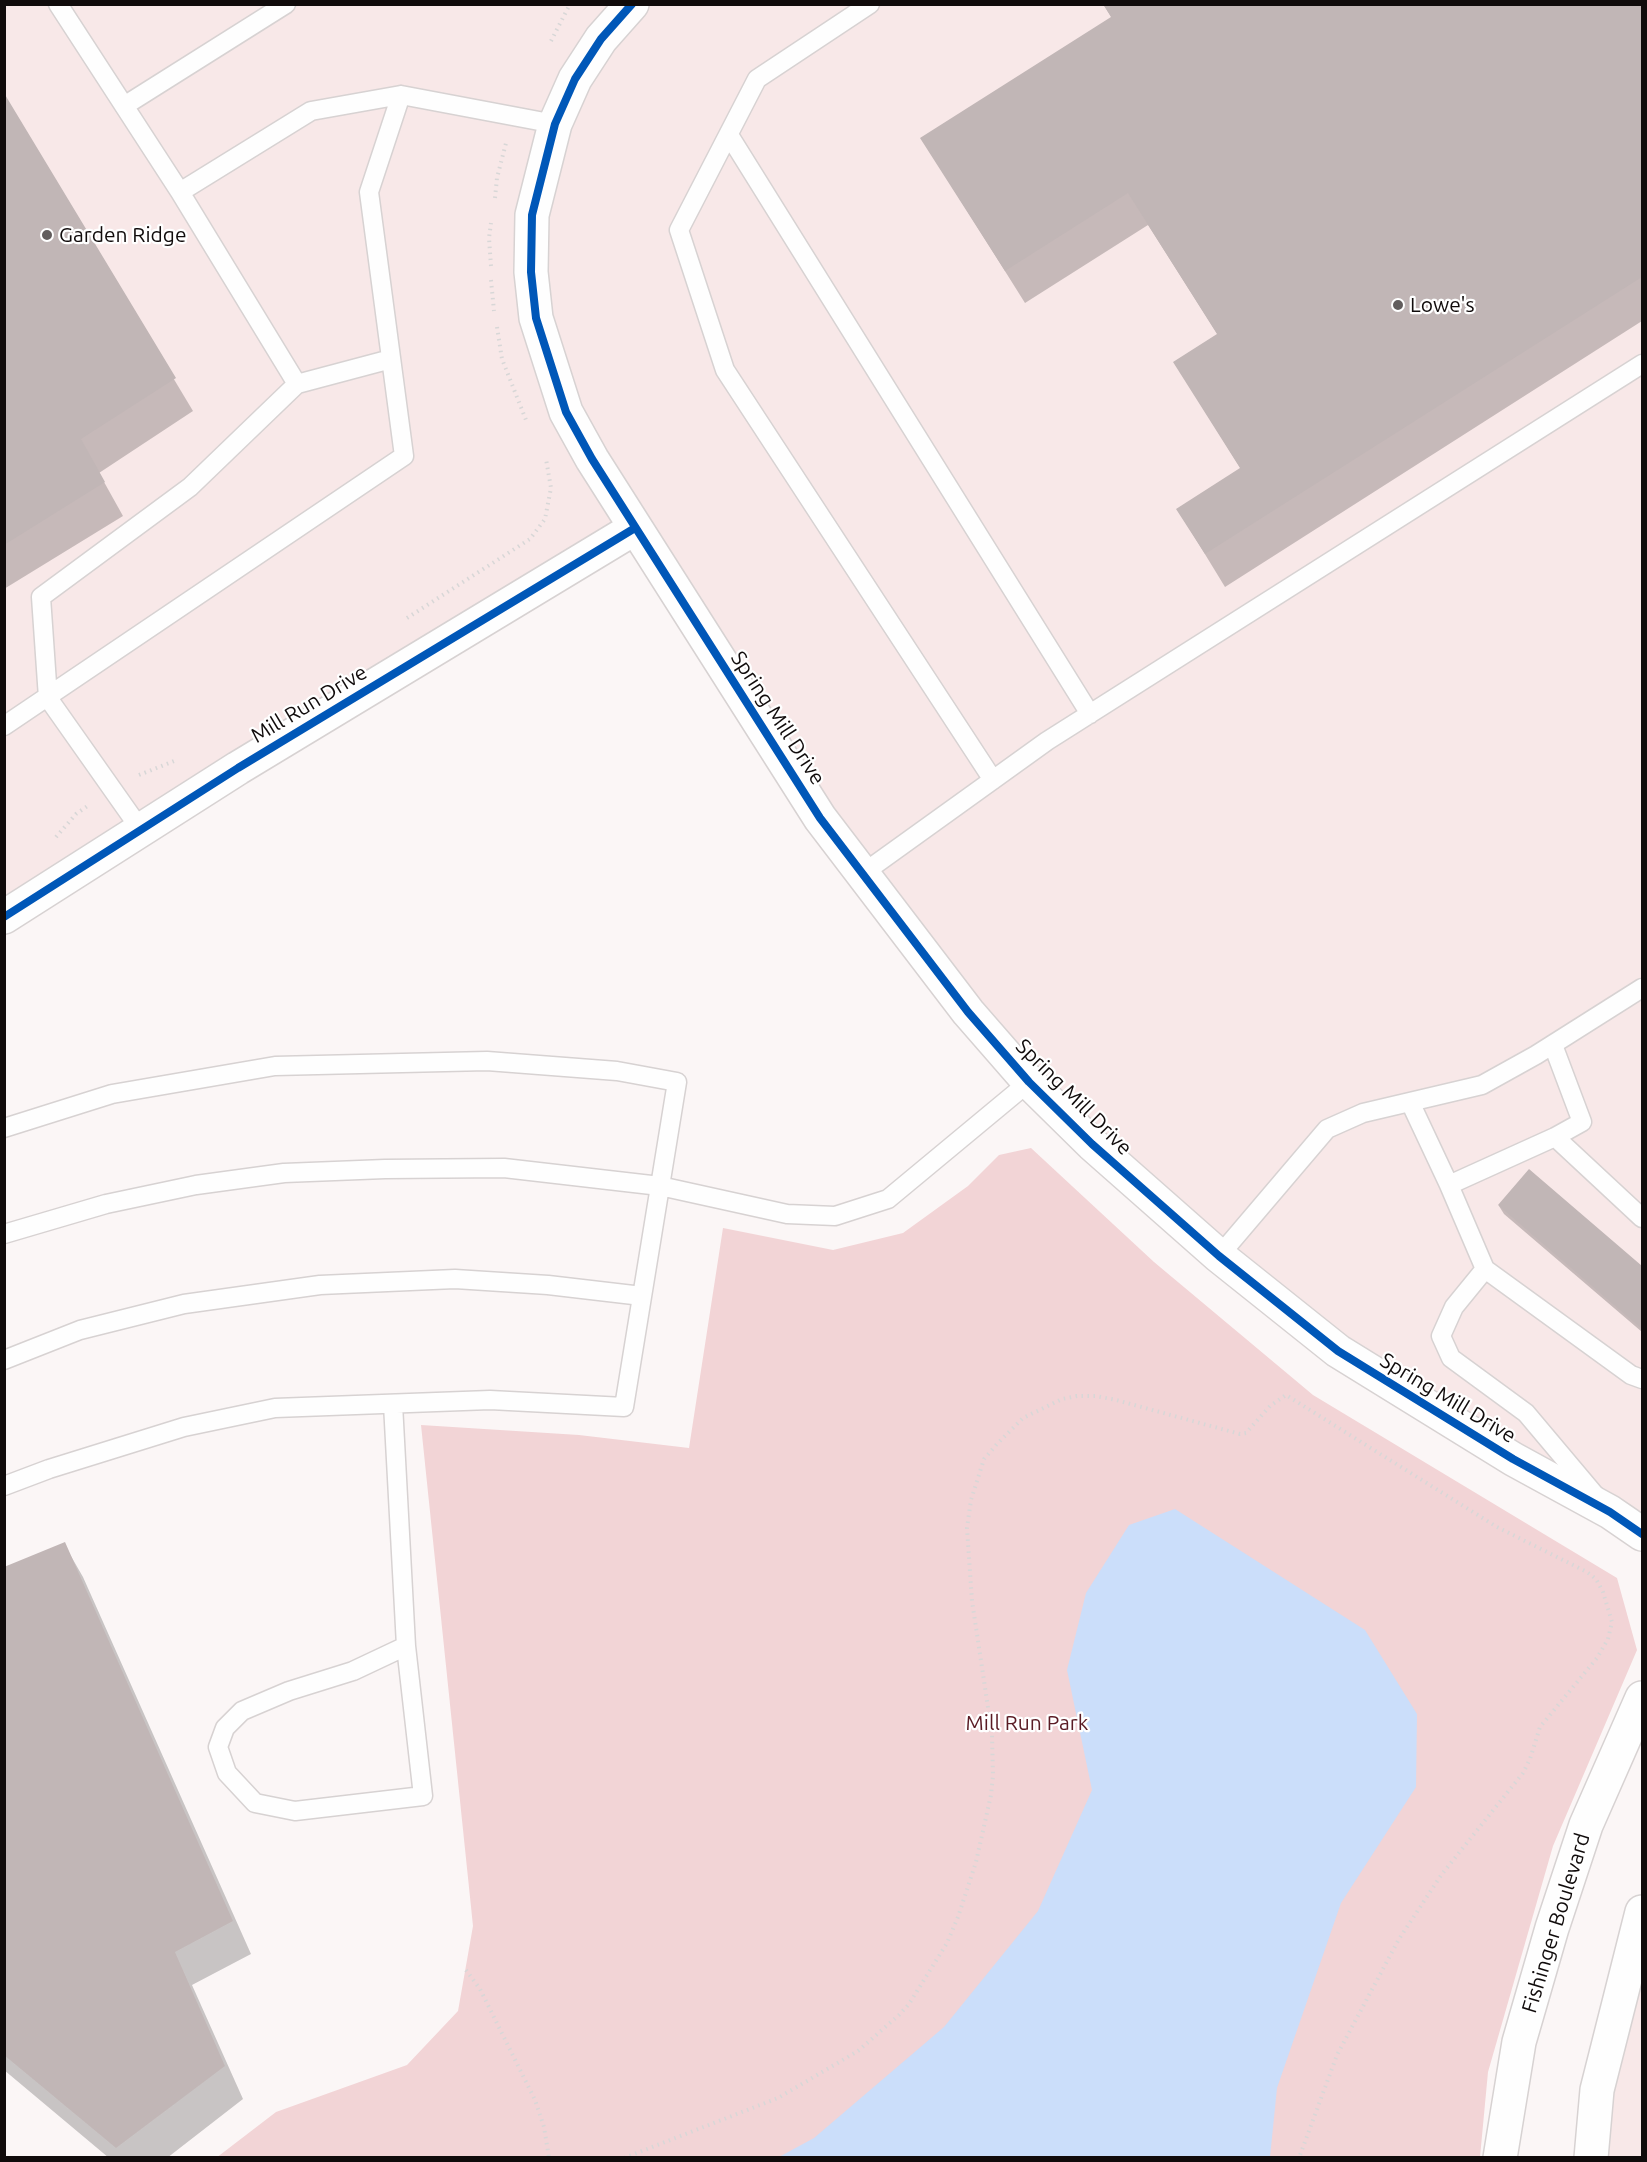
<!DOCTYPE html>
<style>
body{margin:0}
#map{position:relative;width:1647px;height:2162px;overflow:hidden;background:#fbf6f6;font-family:Ubuntu,sans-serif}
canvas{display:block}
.frame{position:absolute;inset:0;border:6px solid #100b0b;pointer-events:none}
</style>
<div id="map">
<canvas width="1647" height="2162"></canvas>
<div class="frame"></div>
</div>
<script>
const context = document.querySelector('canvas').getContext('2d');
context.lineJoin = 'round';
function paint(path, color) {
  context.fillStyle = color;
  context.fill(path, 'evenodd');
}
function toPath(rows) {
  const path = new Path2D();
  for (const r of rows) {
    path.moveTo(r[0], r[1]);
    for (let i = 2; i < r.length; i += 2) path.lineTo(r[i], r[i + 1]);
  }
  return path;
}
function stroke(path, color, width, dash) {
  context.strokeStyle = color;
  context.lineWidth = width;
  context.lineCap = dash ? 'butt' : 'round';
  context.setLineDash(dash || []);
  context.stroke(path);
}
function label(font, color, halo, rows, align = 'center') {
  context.font = font + ' Ubuntu,sans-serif';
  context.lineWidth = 4.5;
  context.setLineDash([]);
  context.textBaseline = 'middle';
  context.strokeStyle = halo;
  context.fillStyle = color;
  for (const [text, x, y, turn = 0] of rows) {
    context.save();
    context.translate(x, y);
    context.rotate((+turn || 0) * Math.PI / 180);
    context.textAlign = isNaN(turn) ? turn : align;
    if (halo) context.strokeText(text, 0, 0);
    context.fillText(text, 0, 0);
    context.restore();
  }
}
paint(toPath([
 [5,5,1642,5,1642,1534,1338,1351,968,1012,635,528,5,905],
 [1642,1912,1642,2157,1591,2158]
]), '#f8e8e8');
paint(toPath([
 [1031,1148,1154,1262,1313,1395,1617,1578,1637,1650,1553,1846,1488,2072,1480,2157,216,2158,276,2112,407,2065,458,2011,473,1926,421,1425,579,1435,689,1448,723,1228,833,1250,903,1233,968,1186,999,1155]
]), '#f2d4d6');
paint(toPath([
 [1175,1509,1365,1630,1417,1714,1416,1787,1341,1903,1277,2088,1270,2157,779,2157,814,2138,944,2027,1038,1911,1092,1790,1067,1670,1086,1593,1129,1525]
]), '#cbdefa');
paint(toPath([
 [1103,4,1642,4,1642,321,1225,587,1178,510,1241,469,1175,363,1218,335,1148,225,1025,303,922,139,1112,18],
 [4,96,193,411,99,473,123,516,4,589],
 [1529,1171,1642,1268,1642,1332,1504,1214,1499,1206],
 [64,1544,83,1577,251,1954,192,1985,243,2099,167,2158,109,2158,4,2070,4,1569]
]), '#0003');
paint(toPath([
 [1103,4,1642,4,1642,277,1205,554,1176,509,1240,468,1173,362,1217,334,1128,193,1005,271,920,138,1111,17],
 [4,93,176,378,81,439,105,482,4,545],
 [1529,1169,1642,1266,1642,1329,1498,1205],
 [65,1542,233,1921,175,1952,225,2066,116,2148,4,2055,4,1567]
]), '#c1b6b6');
const service = toPath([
 [58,4,180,192,311,111,401,95,555,124],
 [870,4,757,79,679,230,725,370,993,780],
 [124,106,286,4],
 [729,135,1090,714],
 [180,192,297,384,391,359],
 [4,726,404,456,369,192,401,95],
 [141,830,48,698,41,597,190,487,297,384],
 [862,874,1047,741,1642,364],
 [1410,1102,1449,1185,1555,1137,1582,1122,1553,1045],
 [4,1128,112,1094,275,1066,487,1061,617,1071,677,1082,624,1407,490,1400,275,1408,184,1427,49,1469,4,1486],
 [1555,1137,1642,1218],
 [1449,1185,1485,1269,1631,1375,1642,1379],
 [4,1234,106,1204,196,1185,284,1173,385,1169,504,1168,660,1186,787,1214,835,1216,888,1199,1029,1082],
 [1219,1256,1327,1129,1363,1113,1482,1085,1536,1055,1642,988],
 [1485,1269,1454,1307,1441,1336,1451,1358,1526,1413,1595,1495],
 [4,1360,80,1330,184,1304,320,1285,455,1279,548,1285,642,1296],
 [393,1404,406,1646,353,1671,289,1691,242,1711,225,1728,218,1747,227,1773,255,1803,295,1811,423,1796,406,1646]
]);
const minor = toPath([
 [632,4,601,39,575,79,555,124,532,215,531,272,536,318,566,412,592,459,820,818,968,1012,1029,1082,1092,1144,1219,1256,1338,1351,1513,1459,1610,1512,1642,1534],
 [4,917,238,768,635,528]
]);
const primary = toPath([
 [1500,2158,1519,2042,1552,1928,1586,1825,1642,1698],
 [1591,2158,1597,2090,1642,1912]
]);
stroke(service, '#d7d2d2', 21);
stroke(minor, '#d7d2d2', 36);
stroke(primary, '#d7d2d2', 36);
stroke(toPath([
 [551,41,570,4],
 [495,198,497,178,506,143],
 [491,266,489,238,491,223],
 [491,280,494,311],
 [497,327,502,359,526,420],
 [407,618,530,539,545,519,551,488,546,459],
 [139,775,174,761],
 [56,837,76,814,89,805],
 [466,1970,480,1989,535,2100,544,2127,549,2158],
 [624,2158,778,2098,858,2051,899,2015,909,2004,947,1943,958,1917,976,1862,991,1795,993,1776,992,1734,972,1601,967,1528,971,1500,984,1459,997,1444,1023,1418,1062,1399,1077,1396,1096,1396,1116,1400,1240,1434,1246,1433,1270,1406,1286,1395,1497,1527,1587,1572,1596,1579,1603,1592,1612,1622,1608,1639,1597,1658,1540,1727,1530,1759,1523,1773,1442,1874,1399,1939,1337,2055,1299,2158]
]), '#d8d7d7', 4, [1.5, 4.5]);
stroke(service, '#fefefe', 18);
stroke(minor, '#fefefe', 33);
stroke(primary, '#fefefe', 33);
stroke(toPath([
 [632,4,601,39,575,79,555,124,532,215,531,272,536,318,566,412,592,459,820,818,968,1012,1029,1082,1092,1144,1219,1256,1338,1351,1513,1459,1610,1512,1642,1534],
 [4,917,238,768,635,528]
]), '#0057b8', 8);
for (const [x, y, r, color] of [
 [47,235,6,"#625d5d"],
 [1398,305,6,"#625d5d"]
]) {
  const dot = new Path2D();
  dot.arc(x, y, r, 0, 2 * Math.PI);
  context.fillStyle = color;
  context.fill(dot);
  stroke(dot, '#fff', 2);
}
label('21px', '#100b0b', '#fff', [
 ["Garden Ridge",59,235],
 ["Lowe's",1410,305]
], 'left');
label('21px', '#100b0b', '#fff', [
 ["Mill Run Drive",309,704,-31],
 ["Spring Mill Drive",778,718,57],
 ["Spring Mill Drive",1074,1097,45],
 ["Spring Mill Drive",1448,1398,31],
 ["Fishinger Boulevard",1556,1923,-73]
]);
label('21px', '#5a1b24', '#fff', [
 ["Mill Run Park",1027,1723]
]);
</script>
